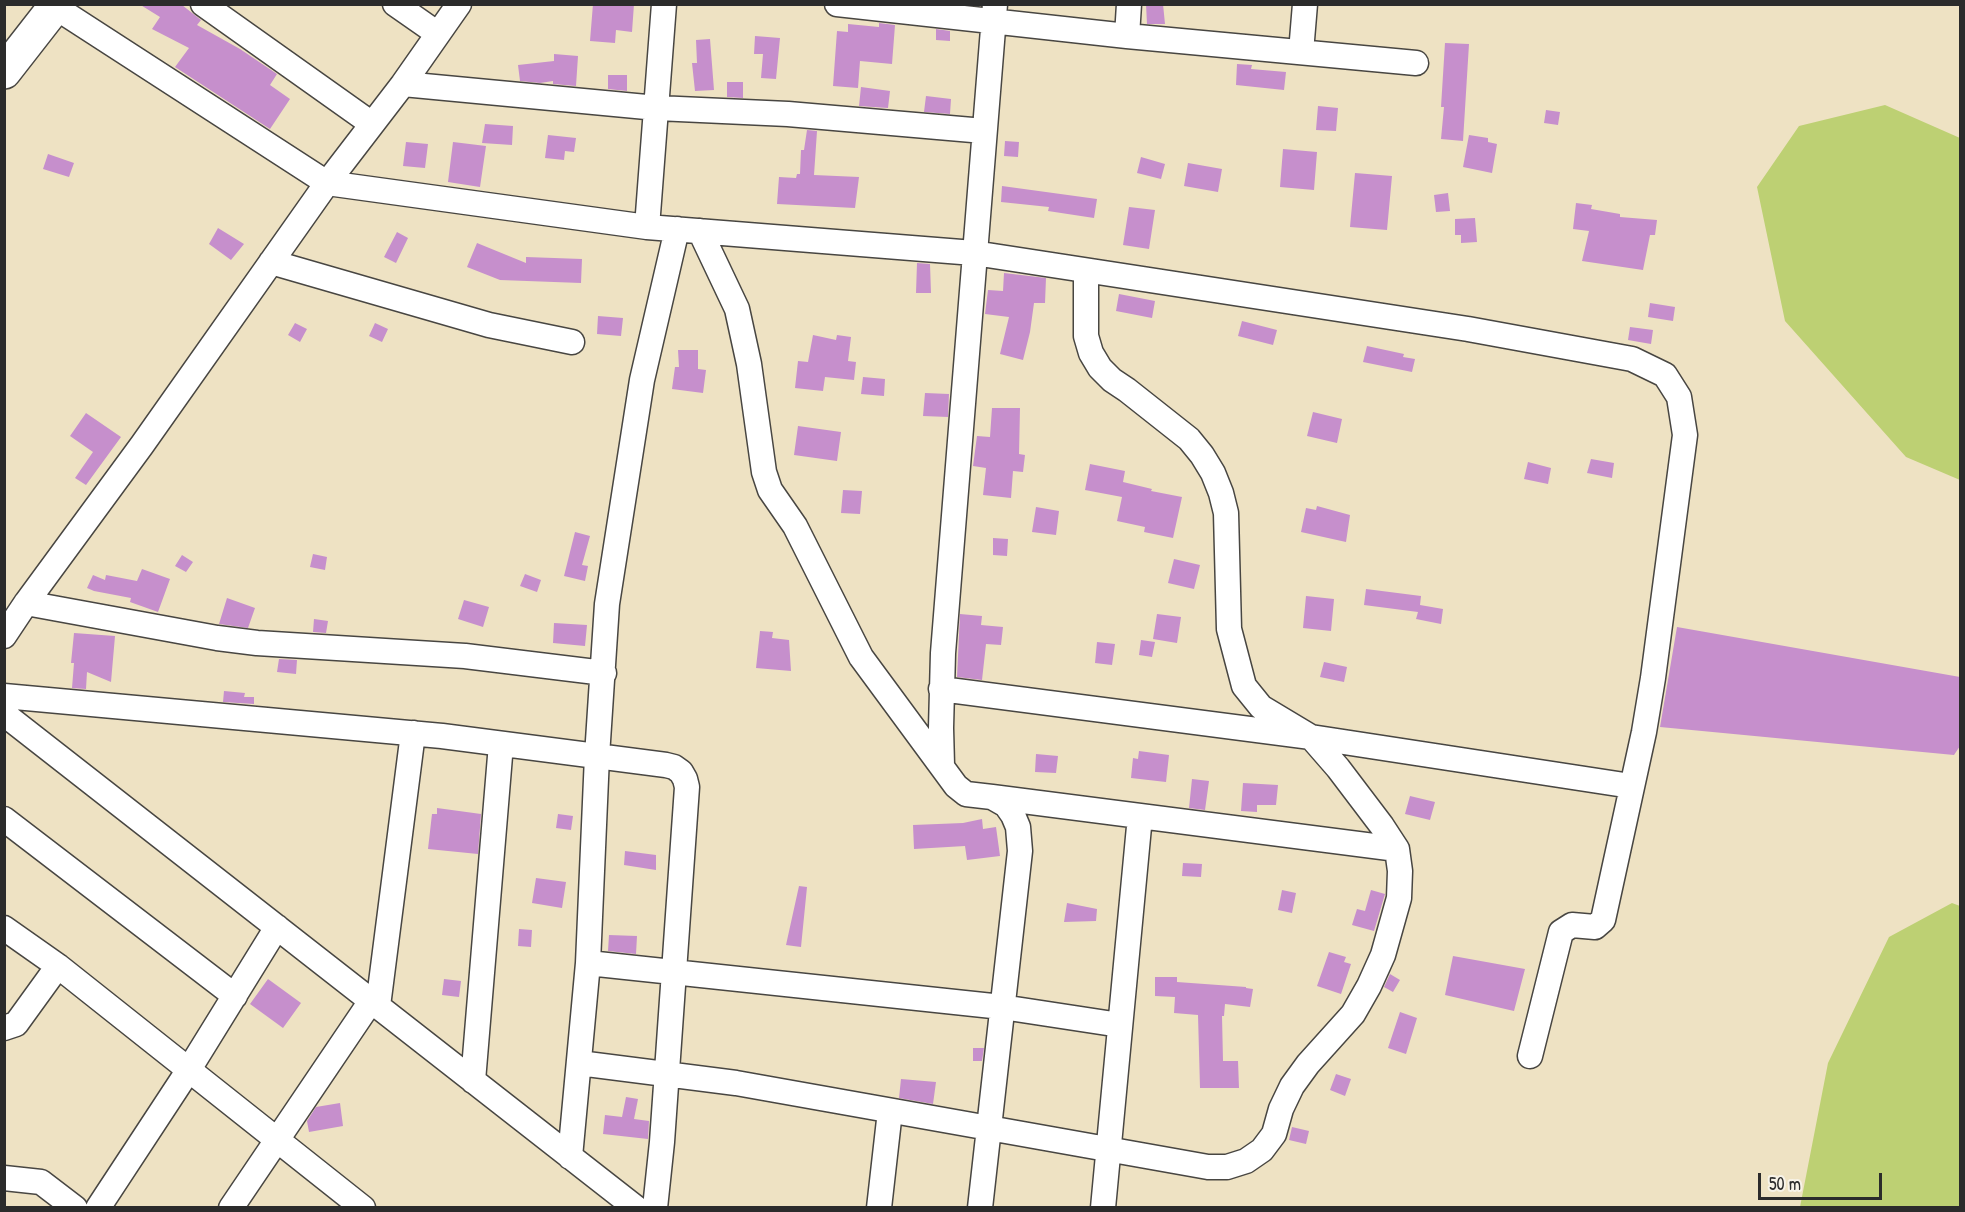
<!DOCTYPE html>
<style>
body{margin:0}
#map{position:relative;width:1965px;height:1212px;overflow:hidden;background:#eee2c3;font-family:"Patrick Hand",sans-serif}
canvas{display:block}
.frame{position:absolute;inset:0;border:6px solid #2b2b2b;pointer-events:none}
.scale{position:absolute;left:1758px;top:1173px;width:124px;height:27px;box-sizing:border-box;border:3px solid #2b2b2b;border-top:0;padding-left:8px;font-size:18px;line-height:21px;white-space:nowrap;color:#2b2b2b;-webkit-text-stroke:4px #f7f3e8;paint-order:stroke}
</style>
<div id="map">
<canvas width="1965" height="1212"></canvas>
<div class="frame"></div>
<div class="scale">50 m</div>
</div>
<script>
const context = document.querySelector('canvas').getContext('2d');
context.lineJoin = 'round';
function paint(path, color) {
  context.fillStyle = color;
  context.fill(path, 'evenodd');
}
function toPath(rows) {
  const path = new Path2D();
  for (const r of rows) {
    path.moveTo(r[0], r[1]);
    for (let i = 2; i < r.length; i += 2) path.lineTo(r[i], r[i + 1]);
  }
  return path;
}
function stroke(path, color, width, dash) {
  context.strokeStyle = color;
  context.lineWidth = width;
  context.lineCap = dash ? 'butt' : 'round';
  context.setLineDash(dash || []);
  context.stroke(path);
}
paint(toPath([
 [1885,105,1960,138,1960,480,1906,457,1785,321,1757,187,1799,126],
 [1952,903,1960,906,1960,1207,1800,1207,1828,1063,1889,937]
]), '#bdd073');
paint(toPath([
 [139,4,182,5,201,20,197,25,240,49,277,74,270,85,290,99,270,129,175,67,189,48,152,29,160,17],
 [593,4,634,4,632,32,616,30,615,43,590,41],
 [1146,4,1163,4,1165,24,1147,24],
 [879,23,895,25,892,64,860,61,858,88,833,86,837,31,848,32,848,24,879,27],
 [936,29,950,31,950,41,936,40],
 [755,36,780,38,776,79,761,78,763,54,754,54],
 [710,39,714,90,695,91,692,63,697,63,696,40],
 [1445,43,1469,44,1463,141,1441,139,1444,107,1441,107],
 [554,54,578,56,576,86,553,84,553,81,540,83,520,81,518,65,554,61],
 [1237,64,1252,65,1251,69,1286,72,1284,90,1236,85],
 [608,75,627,75,627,91,608,89],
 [727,82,743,82,743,98,727,97],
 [861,87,890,91,888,108,859,106],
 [926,96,951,99,950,114,924,112],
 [1318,106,1338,108,1336,131,1316,130],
 [1546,110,1560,112,1558,125,1544,123],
 [485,124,513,126,512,145,482,143],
 [807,130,817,131,814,175,859,177,855,208,777,204,779,177,796,178,797,174,800,174,801,150,804,150],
 [548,135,576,138,574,152,565,151,564,160,545,158],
 [1469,135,1488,138,1488,142,1497,144,1492,173,1463,167],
 [1005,141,1019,142,1018,157,1004,156],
 [406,142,428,144,425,168,403,166],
 [453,142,486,146,480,187,448,182],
 [1283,149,1317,152,1314,190,1280,187],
 [48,154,74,163,69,177,43,169],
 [1141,157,1165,164,1161,179,1137,173],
 [1188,163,1222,169,1218,192,1184,186],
 [1355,173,1392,176,1387,230,1350,227],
 [1002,186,1097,199,1094,218,1048,211,1049,207,1001,202],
 [1448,193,1450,211,1436,212,1434,195],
 [1576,203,1592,205,1591,209,1620,214,1620,217,1657,220,1655,235,1650,235,1643,270,1582,261,1589,231,1573,229],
 [1129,207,1155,210,1149,249,1123,245],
 [1475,218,1477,242,1461,243,1461,235,1455,235,1455,219],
 [218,228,244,244,231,260,209,244],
 [397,232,408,238,396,263,384,257],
 [477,243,526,263,526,257,582,259,581,283,500,280,467,267],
 [917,263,930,264,931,293,916,293],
 [1004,273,1046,278,1045,303,1034,303,1030,332,1023,360,1000,354,1009,317,985,314,988,290,1003,291],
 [1119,294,1155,301,1152,318,1116,311],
 [1650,303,1675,307,1673,321,1648,317],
 [598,316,623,318,621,336,597,334],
 [1242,321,1277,330,1273,345,1238,336],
 [295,323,307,329,300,342,288,335],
 [375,323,388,329,382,342,369,336],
 [1630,327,1653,330,1651,344,1628,340],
 [813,335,836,340,837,335,851,337,848,361,856,362,854,380,825,377,823,391,795,388,798,361,808,362],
 [1367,346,1404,354,1403,357,1415,359,1412,372,1363,362],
 [678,350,698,350,698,369,706,370,703,393,672,389,675,367,679,367],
 [863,377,885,379,884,396,861,394],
 [925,393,949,394,948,417,923,416],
 [992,408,1020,408,1019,454,1025,455,1023,472,1013,471,1011,498,983,495,986,468,973,466,977,436,990,437],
 [1313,412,1342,419,1337,443,1307,436],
 [86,413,121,437,86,485,75,478,93,452,70,436],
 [798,426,841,432,837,461,794,455],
 [1591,459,1614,463,1612,478,1587,473],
 [1528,462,1551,468,1548,484,1524,479],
 [1090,464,1125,471,1123,482,1152,489,1151,491,1182,497,1173,538,1144,532,1145,527,1117,521,1122,497,1085,490],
 [843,490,862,491,860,514,841,513],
 [1317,506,1350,515,1346,542,1301,532,1306,508,1316,510],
 [1036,507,1059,511,1056,535,1032,532],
 [575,532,590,536,582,565,588,566,585,581,564,576],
 [993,538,1008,539,1007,556,993,555],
 [313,554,327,557,325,570,310,567],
 [182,555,193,562,186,572,175,566],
 [1174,559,1200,565,1194,589,1168,583],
 [142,569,170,579,158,612,130,602,131,598,94,591,87,588,93,575,105,580,106,575,137,581],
 [525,574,541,580,537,592,520,586],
 [1366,589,1421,596,1420,605,1443,609,1441,624,1416,619,1418,612,1364,605],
 [1306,596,1334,599,1331,631,1303,628],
 [227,598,255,608,248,628,219,624],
 [464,600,489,607,483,627,458,619],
 [960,614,982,616,981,625,1003,627,1001,645,986,644,982,680,957,677],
 [1157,614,1181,617,1177,643,1153,639],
 [314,619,328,621,326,633,313,632],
 [554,623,587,625,585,646,553,643],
 [1677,627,1960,677,1960,746,1954,755,1660,727],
 [760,631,773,632,772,638,789,640,791,671,756,668],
 [74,633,115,636,111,682,87,672,86,689,72,688,74,663,71,663],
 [1141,640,1155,642,1152,657,1139,655],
 [1097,642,1115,644,1112,665,1095,663],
 [279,659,297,660,296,674,277,672],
 [1324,662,1347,667,1344,682,1320,677],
 [224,691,245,693,244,697,254,697,254,704,223,702],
 [1139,751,1169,755,1166,782,1131,778,1133,758,1138,759],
 [1036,754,1058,756,1056,773,1035,772],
 [1192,779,1209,781,1205,810,1189,808],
 [1243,783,1278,785,1276,805,1257,805,1257,812,1241,811],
 [1410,796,1435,802,1430,820,1405,814],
 [437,808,481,814,478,854,428,849,432,814,437,814],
 [558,814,573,816,571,830,556,828],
 [982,819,983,829,996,827,1000,856,967,860,965,846,914,849,913,825,963,823],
 [625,851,656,855,656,870,624,865],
 [1183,863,1202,864,1201,877,1182,876],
 [536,878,566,882,562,908,532,903],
 [799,886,807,887,801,947,786,945],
 [1282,890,1296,893,1292,913,1278,910],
 [1371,890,1385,894,1374,931,1352,925,1357,909,1365,911],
 [1067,903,1097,909,1096,921,1064,922],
 [519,929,532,930,531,947,518,946],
 [609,935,637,936,636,954,608,951],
 [1329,952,1346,957,1344,962,1351,964,1341,994,1317,986],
 [1453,956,1525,969,1514,1011,1445,995],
 [1390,974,1400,980,1393,992,1384,987],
 [1155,977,1177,977,1177,982,1246,987,1246,988,1253,989,1250,1007,1225,1004,1224,1016,1222,1016,1223,1061,1238,1061,1239,1088,1200,1088,1198,1015,1174,1013,1175,997,1155,996],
 [268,979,301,1003,283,1028,250,1004],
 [444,979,461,981,459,997,442,995],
 [1400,1012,1417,1018,1406,1054,1388,1048],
 [973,1048,984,1048,982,1061,973,1061],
 [1336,1074,1351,1079,1345,1096,1330,1090],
 [901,1079,936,1082,933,1104,899,1098],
 [626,1097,638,1099,634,1119,649,1121,648,1139,603,1134,605,1115,622,1117],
 [340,1103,343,1126,309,1132,307,1121,316,1107],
 [1292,1127,1309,1131,1306,1144,1289,1140]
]), '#c68fcc');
const minor = toPath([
 [203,4,372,124],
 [395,4,438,34],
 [837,4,1127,36,1416,63],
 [55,7,327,183,647,227,974,253,1468,329,1632,359,1665,375,1679,397,1685,435,1653,678,1644,732,1603,920,1595,927,1572,925,1561,932,1530,1056],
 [1127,36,1129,4],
 [1301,52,1305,4],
 [403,84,657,108,788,114,984,131],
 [647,227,664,4],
 [700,231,737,309,749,364,764,472,770,490,795,526,861,657,956,786,966,794,992,797,1006,805,1013,815,1018,827,1020,851,980,1208],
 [271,262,489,325,572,342],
 [26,603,217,638,257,643,465,656,604,673],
 [4,636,26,603,142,445,327,183,403,84,459,4],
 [941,689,1311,737,1631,786],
 [4,696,442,736,666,765,674,767,681,772,685,779,687,787,662,1142,655,1208],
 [4,714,636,1208],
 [942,765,941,728,943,653,995,4],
 [992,797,1397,849],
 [4,819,235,996],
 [4,928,58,966,363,1208],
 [588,963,1002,1007,1120,1025],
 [378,1006,413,733],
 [4,1028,16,1024,58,966],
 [579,1063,736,1083,1208,1167,1227,1167,1246,1161,1262,1150,1274,1134,1281,1109,1292,1086,1308,1064,1353,1014,1369,986,1383,955,1399,898,1400,871,1397,849,1382,826,1338,768,1311,737,1261,707,1244,686,1229,629,1226,513,1221,493,1213,473,1202,455,1189,439,1127,390,1112,380,1100,368,1091,353,1086,336,1086,271],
 [473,1081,501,744],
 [570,1157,588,963,597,756,607,604,642,380,677,229],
 [4,1178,41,1182,75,1208],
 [98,1208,188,1071,277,927],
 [231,1208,371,1001],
 [879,1208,890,1111],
 [1103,1208,1140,816]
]);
const highway = toPath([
 [4,72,57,4]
]);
stroke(minor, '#484642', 27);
stroke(highway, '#484642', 36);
stroke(minor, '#fff', 24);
stroke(highway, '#fff', 33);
</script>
